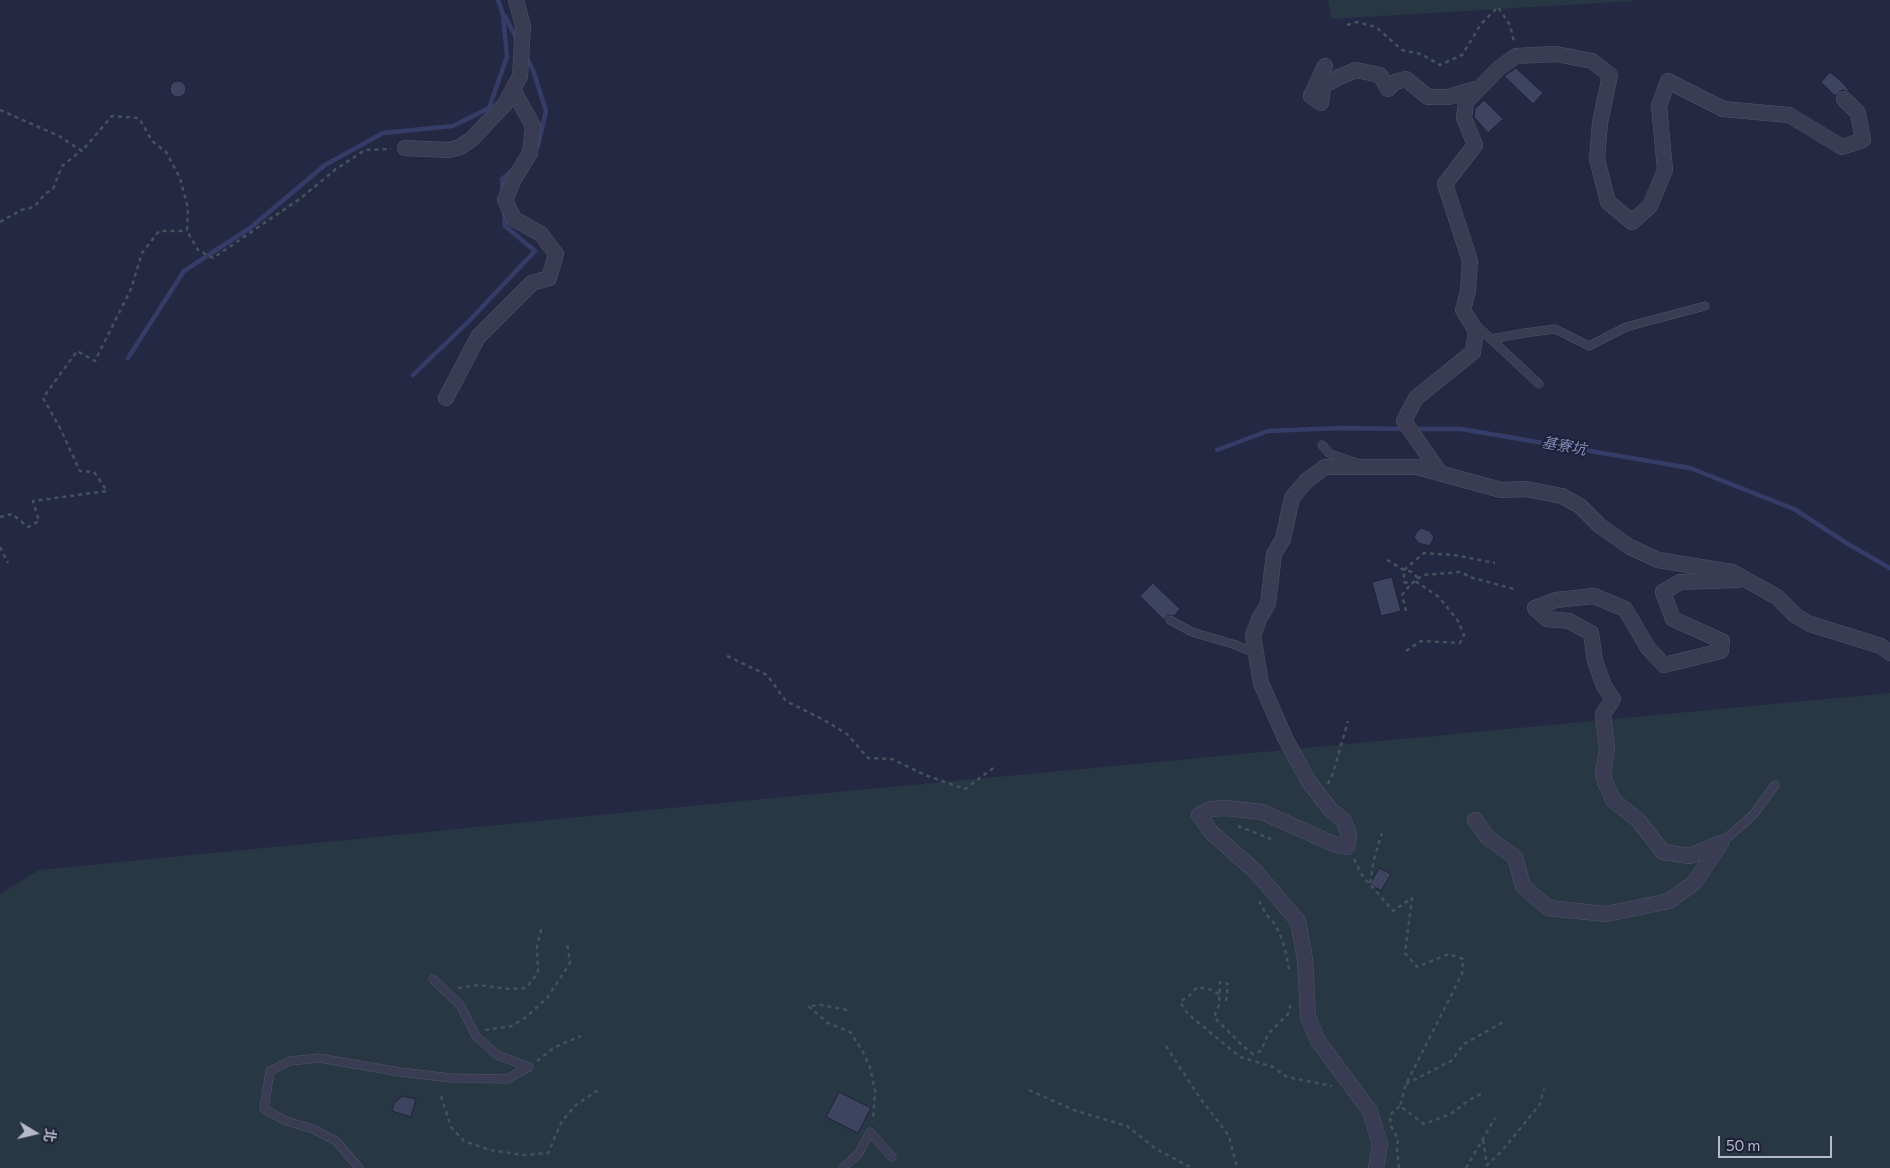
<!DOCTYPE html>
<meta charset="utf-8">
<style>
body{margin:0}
#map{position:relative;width:1890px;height:1168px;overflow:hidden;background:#252842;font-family:Commissioner,"Noto Sans TC",sans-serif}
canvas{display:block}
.north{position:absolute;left:10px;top:1108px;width:50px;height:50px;-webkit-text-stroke:4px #1e2137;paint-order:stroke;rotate:99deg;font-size:14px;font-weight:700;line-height:20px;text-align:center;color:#b6b8cc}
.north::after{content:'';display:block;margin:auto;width:18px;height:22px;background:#b6b8cc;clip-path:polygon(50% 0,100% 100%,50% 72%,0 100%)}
.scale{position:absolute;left:1718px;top:1136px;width:114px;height:22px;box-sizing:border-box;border:2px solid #b6b8cc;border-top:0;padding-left:6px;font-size:15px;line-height:18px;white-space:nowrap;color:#b6b8cc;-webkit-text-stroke:4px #1e2137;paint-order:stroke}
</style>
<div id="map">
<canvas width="1890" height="1168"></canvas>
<div class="north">北</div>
<div class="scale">50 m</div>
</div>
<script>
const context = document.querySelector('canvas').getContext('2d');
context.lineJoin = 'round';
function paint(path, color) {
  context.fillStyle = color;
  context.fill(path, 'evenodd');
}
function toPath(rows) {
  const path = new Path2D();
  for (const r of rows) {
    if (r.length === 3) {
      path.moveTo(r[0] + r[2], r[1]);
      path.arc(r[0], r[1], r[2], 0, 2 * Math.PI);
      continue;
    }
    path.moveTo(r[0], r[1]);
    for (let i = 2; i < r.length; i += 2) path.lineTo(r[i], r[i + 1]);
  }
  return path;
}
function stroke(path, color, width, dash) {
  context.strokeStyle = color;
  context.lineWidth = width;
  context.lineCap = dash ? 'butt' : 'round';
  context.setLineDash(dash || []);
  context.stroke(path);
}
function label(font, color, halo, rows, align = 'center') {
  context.font = font + ' Commissioner,"Noto Sans TC",sans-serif';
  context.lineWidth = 4;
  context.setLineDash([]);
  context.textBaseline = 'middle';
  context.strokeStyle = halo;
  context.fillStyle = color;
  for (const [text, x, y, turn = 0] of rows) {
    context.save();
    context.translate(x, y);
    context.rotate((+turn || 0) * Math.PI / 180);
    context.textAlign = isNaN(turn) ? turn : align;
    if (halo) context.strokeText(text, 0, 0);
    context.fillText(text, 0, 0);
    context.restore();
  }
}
paint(toPath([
 [1328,0,1634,0,1634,1,1332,19],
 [1890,693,1890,1168,0,1168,0,894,39,870,762,799]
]), '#273743');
stroke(toPath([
 [505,16,517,40],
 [526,56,533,70,546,111,538,146],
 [503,192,502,179,513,170],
 [128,358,184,271,250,228,325,165,383,133,453,126,489,108,507,57,503,14,498,0],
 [413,375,468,322,535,251,505,226,504,210],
 [1412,429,1461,429,1690,468,1794,509,1848,544,1890,568],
 [1217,450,1268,431,1340,428,1405,429]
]), '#353c68', 4.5);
const building = toPath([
 [1516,68,1543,93,1533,104,1504,76,1516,68],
 [1830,72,1843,83,1850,92,1842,90,1835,96,1821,82,1830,72],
 [178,89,8],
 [1484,100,1503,119,1488,133,1474,117,1475,109,1484,100],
 [1421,528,1429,531,1434,537,1430,546,1418,543,1414,537,1417,532,1421,528],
 [1392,577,1401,611,1381,616,1372,582,1392,577],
 [1153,583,1180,609,1174,616,1168,615,1164,620,1140,596,1153,583],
 [1379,868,1391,874,1381,891,1370,884,1379,868],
 [839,1092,871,1108,858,1133,826,1117,839,1092],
 [402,1096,416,1099,411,1117,392,1111,394,1103,402,1096]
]);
paint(building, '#3e4360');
stroke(building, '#202339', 1);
const service = toPath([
 [1476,325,1539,384],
 [1491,339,1525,333,1555,329,1589,346,1626,327,1705,306],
 [1322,445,1330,454,1357,463],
 [1170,620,1192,632,1236,645,1255,653],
 [1721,843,1753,815,1775,785],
 [359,1168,336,1141,313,1129,286,1121,264,1109,270,1071,290,1061,319,1058,400,1072,451,1078,507,1079,529,1067,497,1055,476,1036,460,1005,433,979],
 [843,1168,859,1153,870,1132,892,1157]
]);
const minor = toPath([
 [1325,66,1311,96,1321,103,1323,86,1339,77,1356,70,1380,75,1388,89,1395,82,1406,79,1428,97,1448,97,1479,88],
 [405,148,449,150,460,147,472,139,505,104,520,76,523,26,516,0],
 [446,398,478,337,532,283,549,278,556,254,541,234,514,219,505,200,514,179,530,153,533,126,513,90],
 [1440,473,1404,421,1416,398,1473,352,1476,331,1463,310,1468,291,1470,261,1445,184,1475,145,1464,118,1466,102,1499,68,1516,56,1556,54,1592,61,1610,75,1600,123,1597,159,1608,202,1632,222,1650,206,1665,170,1659,106,1668,81,1723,109,1789,115,1842,147,1863,140,1858,113,1844,99],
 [1475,820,1488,838,1515,857,1523,886,1548,908,1606,914,1669,901,1694,883,1721,843,1690,856,1663,852,1638,820,1614,801,1605,782,1603,774,1607,749,1603,714,1613,699,1604,686,1595,661,1591,633,1569,621,1547,619,1535,608,1556,600,1594,596,1625,609,1648,648,1664,665,1721,651,1722,641,1673,619,1663,592,1680,582,1737,580],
 [1376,1168,1380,1144,1370,1111,1318,1041,1308,1017,1305,959,1298,921,1256,872,1211,832,1199,815,1210,809,1226,808,1262,812,1336,845,1347,847,1349,835,1344,821,1330,809,1309,782,1285,738,1261,683,1253,636,1259,619,1268,604,1274,554,1283,539,1292,498,1306,481,1325,467,1417,467,1501,490,1526,489,1562,496,1580,506,1600,526,1630,547,1658,560,1732,572,1777,597,1795,615,1810,624,1881,646,1890,653]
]);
stroke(service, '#515469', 9);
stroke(minor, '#515469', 16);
stroke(toPath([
 [1347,25,1357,22,1376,27,1402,50,1421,54,1440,65,1462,55,1481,24,1498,7,1510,25,1514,42],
 [0,110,59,136,82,151,112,116,139,118,152,141,166,152,180,178,188,208,187,231,198,250,213,258,301,198,336,169,365,150,391,149],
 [0,222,21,210,34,207,46,193,53,189,62,166,81,151],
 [0,517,12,514,28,527,39,521,33,501,107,491,94,472,80,471,60,428,43,398,77,351,95,361,131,289,142,253,159,231,187,231],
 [0,547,8,563],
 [1387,560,1404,570,1412,572,1417,577,1415,581,1411,584,1404,582,1404,570,1424,553,1454,555,1495,563],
 [1406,611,1402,595,1411,584],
 [1406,651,1421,641,1460,643,1464,635,1458,621,1439,597,1415,581,1423,575,1460,572,1473,578,1514,589],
 [727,656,767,675,786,701,824,720,847,734,868,758,892,759,925,775,965,789,996,766],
 [1328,784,1333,773,1348,721],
 [1238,826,1271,839],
 [1354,859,1364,879,1370,884,1393,911,1412,898,1405,953,1417,967,1449,954,1463,959,1462,974,1406,1084,1400,1106,1424,1124,1451,1114,1469,1100,1483,1093],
 [1370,883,1374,859,1382,833],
 [1259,901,1266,914,1274,923,1280,934,1286,953,1289,970],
 [458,988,479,985,509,989,526,988,538,973,537,946,542,926],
 [1219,994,1209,989,1197,987,1189,996,1180,1002,1188,1014,1240,1057,1273,1067,1287,1077,1332,1086],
 [1226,1001,1228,984,1220,982,1219,1005,1214,1017,1243,1046,1253,1054,1261,1051,1268,1034,1288,1014,1291,1003],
 [847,1010,821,1005,808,1006,828,1023,850,1032,862,1050,870,1067,875,1091,873,1121],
 [485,1030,512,1026,526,1017,547,998,570,963,567,941],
 [1166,1046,1200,1098,1229,1136,1237,1168],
 [537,1061,555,1047,581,1036],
 [1406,1084,1451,1061,1464,1044,1505,1021],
 [1029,1090,1076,1111,1127,1126,1156,1149,1192,1168],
 [441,1096,451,1127,464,1141,490,1150,523,1155,548,1153,562,1121,576,1105,601,1088],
 [1483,1140,1487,1165,1502,1151,1540,1104,1544,1089],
 [1399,1168,1397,1150,1398,1139,1391,1126,1390,1115,1400,1106],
 [1466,1168,1495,1118]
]), '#42535d', 2.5, [4, 4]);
stroke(service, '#393c52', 8);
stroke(minor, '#393c52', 15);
label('italic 15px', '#838bb9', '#1e2137', [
 ["基寮坑",1564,446,10]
]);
</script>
